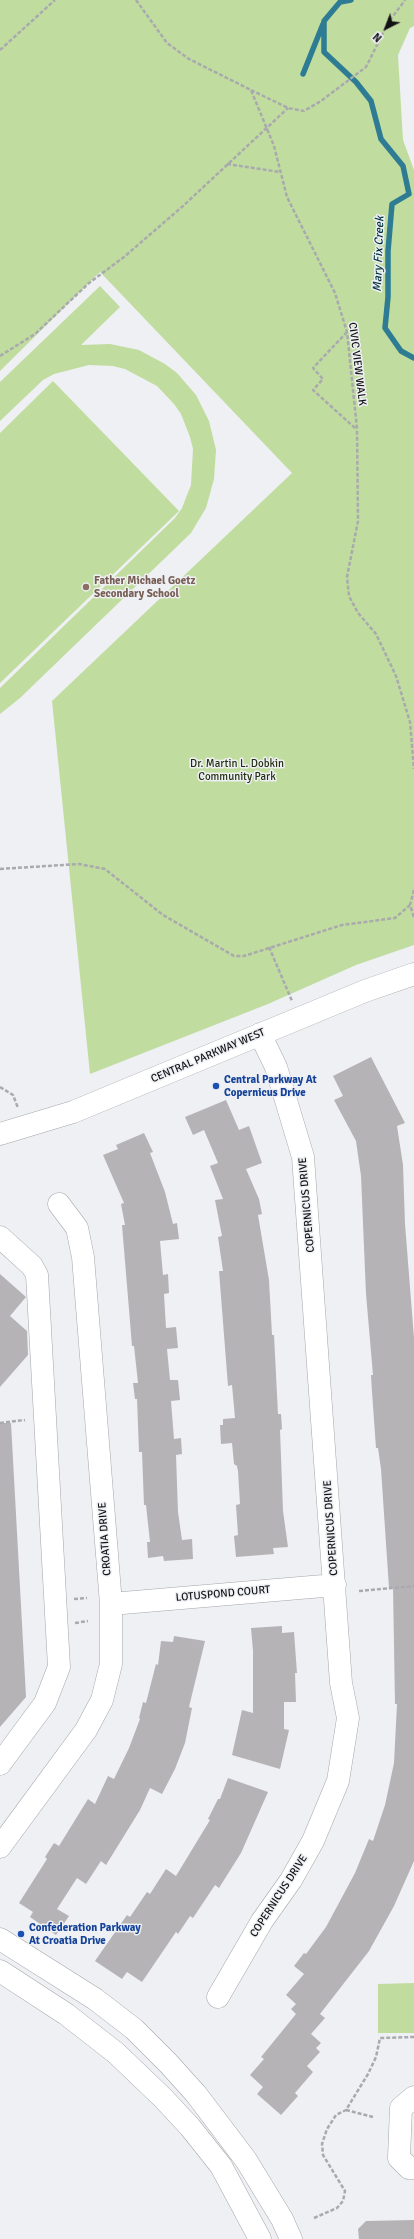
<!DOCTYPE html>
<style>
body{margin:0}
#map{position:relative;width:414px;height:2239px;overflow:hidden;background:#eef0f4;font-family:Signika,sans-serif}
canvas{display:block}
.north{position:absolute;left:366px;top:8px;width:40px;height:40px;-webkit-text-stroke:3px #eef0f4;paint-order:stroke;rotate:222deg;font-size:11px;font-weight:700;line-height:16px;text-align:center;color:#121214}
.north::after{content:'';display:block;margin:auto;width:14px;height:18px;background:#121214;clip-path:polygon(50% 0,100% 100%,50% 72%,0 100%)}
</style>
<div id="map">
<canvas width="414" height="2239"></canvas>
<div class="north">N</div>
</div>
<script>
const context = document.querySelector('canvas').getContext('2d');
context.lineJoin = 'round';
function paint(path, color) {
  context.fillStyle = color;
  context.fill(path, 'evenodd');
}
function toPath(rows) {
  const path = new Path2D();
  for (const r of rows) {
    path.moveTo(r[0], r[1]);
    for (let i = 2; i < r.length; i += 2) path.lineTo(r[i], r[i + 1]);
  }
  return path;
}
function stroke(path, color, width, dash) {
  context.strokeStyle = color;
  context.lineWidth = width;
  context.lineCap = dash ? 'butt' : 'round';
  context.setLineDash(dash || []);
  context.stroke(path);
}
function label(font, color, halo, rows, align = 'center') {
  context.font = font + ' Signika,sans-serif';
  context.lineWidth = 3;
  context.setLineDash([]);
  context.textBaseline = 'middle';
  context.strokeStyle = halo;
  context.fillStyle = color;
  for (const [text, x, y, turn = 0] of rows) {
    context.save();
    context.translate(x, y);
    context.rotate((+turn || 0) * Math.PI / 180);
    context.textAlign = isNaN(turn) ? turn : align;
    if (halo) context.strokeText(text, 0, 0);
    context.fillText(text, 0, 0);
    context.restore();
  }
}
paint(toPath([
 [0,0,414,0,414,26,410,28,398,55,403,140,414,170,414,945,356,965,268,1004,90,1074,52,701,292,473,100,272,0,371],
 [100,286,120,307,81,345,110,344,139,350,165,364,177,373,196,395,209,421,216,450,214,479,206,508,191,533,20,698,0,714,0,688,175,518,182,508,191,485,193,449,190,437,181,414,174,404,157,386,125,369,113,366,89,365,54,374,43,380,0,421,0,382],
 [53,381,179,511,0,683,0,433],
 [414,1983,414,2033,378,2033,378,1984]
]), '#c1dc9f');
stroke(toPath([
 [351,0,340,2,324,21,324,52,356,82,371,101,381,139,403,166,409,194,392,204,388,251,388,297,385,328,401,351,414,358],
 [303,74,323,24]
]), '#2d7c93', 5.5);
paint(toPath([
 [371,1057,405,1123,397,1126,403,1165,405,1224,414,1338,414,1861,394,1906,369,1951,320,2014,325,2018,311,2034,321,2043,316,2048,320,2052,307,2066,313,2072,295,2093,298,2096,281,2115,257,2094,263,2087,250,2075,264,2059,261,2057,296,2014,291,2009,296,2004,286,1995,304,1974,294,1966,304,1953,306,1954,326,1927,355,1873,369,1839,373,1841,385,1805,394,1763,397,1704,395,1704,393,1587,389,1588,381,1469,378,1448,376,1448,372,1392,371,1375,373,1375,366,1294,361,1176,356,1141,334,1100,343,1096,333,1076],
 [226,1100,239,1130,249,1126,262,1163,246,1169,259,1199,262,1214,258,1215,269,1280,272,1335,274,1335,278,1414,281,1414,282,1429,280,1430,283,1511,288,1547,273,1548,274,1554,236,1557,234,1536,238,1535,236,1505,240,1504,238,1471,237,1466,234,1464,232,1443,221,1444,220,1425,223,1425,223,1419,235,1418,232,1385,228,1386,219,1271,223,1271,218,1237,222,1236,215,1200,223,1199,210,1166,218,1163,204,1130,193,1135,185,1117],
 [144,1133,153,1152,150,1153,165,1192,173,1224,177,1223,179,1239,160,1241,163,1275,168,1274,169,1293,164,1294,166,1328,176,1327,178,1348,167,1349,170,1380,178,1380,180,1400,171,1401,174,1439,181,1438,182,1454,176,1455,178,1512,182,1540,192,1539,193,1559,164,1561,163,1556,148,1558,147,1542,150,1542,146,1505,144,1505,142,1452,139,1452,137,1399,135,1399,133,1383,138,1383,134,1346,132,1346,122,1225,125,1225,121,1204,124,1203,103,1155,118,1149,116,1145],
 [0,1274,26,1297,10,1316,27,1331,28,1355,0,1387],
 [0,1423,11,1423,26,1697,0,1727],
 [282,1626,282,1633,294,1632,297,1673,295,1673,296,1702,284,1702,284,1729,289,1730,280,1769,232,1755,242,1710,253,1713,253,1651,251,1628],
 [174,1636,205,1641,189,1707,192,1708,185,1743,175,1769,162,1794,150,1788,140,1810,106,1865,101,1861,86,1884,77,1878,57,1909,69,1916,56,1935,30,1917,33,1912,19,1903,47,1859,45,1857,54,1843,59,1846,88,1799,95,1804,108,1776,114,1779,129,1748,140,1719,139,1718,143,1702,146,1703,156,1664,158,1665,161,1641,173,1642],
 [228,1778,268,1792,241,1853,219,1888,215,1885,193,1918,190,1916,178,1934,176,1932,142,1982,127,1972,122,1979,95,1961,127,1915,130,1917,147,1892,150,1894,166,1869,176,1876,210,1820,208,1819,218,1799,220,1799],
 [414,2220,414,2239,359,2239,358,2229,366,2221]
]), '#b6b3b7');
const minor = toPath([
 [0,1134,73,1112,365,991,414,974],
 [0,1237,32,1266,37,1275,59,1667,45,1703,0,1764],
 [111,1604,335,1585],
 [0,1847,86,1730,102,1700,111,1664,111,1604,83,1257,77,1228,59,1204],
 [0,1939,95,1999,134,2029,168,2063,196,2094,246,2160,282,2219,291,2239],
 [0,1971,66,2014,116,2053,163,2098,190,2127,221,2166,260,2239],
 [218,1997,262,1921,291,1880,313,1841,338,1781,348,1718,341,1683,303,1157,276,1067,260,1034],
 [414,2097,401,2108,399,2158,409,2168,414,2168]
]);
stroke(minor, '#a4a6aa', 23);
stroke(toPath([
 [136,0,167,43,189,59,251,90,274,146,287,197,335,293,347,332,357,429,358,521,347,577,349,596,358,613,376,634,396,676,410,722,414,769],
 [0,50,55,0],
 [251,90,288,108,304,111,321,101,366,67,388,23,405,0],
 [227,164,280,172],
 [347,332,313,368,323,379,313,390,356,429],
 [0,356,35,334,89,283,124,257,183,206,288,108],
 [0,869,79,864,105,869,163,915,234,956,244,956,342,925,395,918,410,905],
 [414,890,410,905,414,918],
 [269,947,292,1001],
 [0,1087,13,1095,18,1108],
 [0,1423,25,1420],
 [359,1591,414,1586],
 [74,1599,87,1598],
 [75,1623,88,1621],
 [346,2110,373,2117],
 [314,2218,337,2208,343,2201,345,2191,323,2155,322,2144,327,2129,336,2115,346,2110,368,2074,376,2057,380,2038,414,2037]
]), '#a9aaae', 2.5, [4, 2]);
stroke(minor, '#fff', 22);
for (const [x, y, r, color] of [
 [86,587,4,"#8d6e63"],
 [216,1086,4,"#1a4fb4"],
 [21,1934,4,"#1a4fb4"]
]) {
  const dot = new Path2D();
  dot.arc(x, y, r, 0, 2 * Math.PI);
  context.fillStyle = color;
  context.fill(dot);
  stroke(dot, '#eef0f4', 1.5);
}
label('11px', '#121214', '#eef0f4', [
 ["CIVIC VIEW WALK",357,364,83],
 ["CENTRAL PARKWAY WEST",208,1056,-23],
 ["COPERNICUS DRIVE",307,1205,-95],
 ["COPERNICUS DRIVE",331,1528,-94],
 ["CROATIA DRIVE",105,1539,-94],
 ["LOTUSPOND COURT",223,1594,-5],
 ["COPERNICUS DRIVE",279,1896,-57]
]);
label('bold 11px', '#785e54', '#eef0f4', [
 ["Father Michael Goetz",94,581],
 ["Secondary School",94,594]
], 'left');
label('11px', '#222f0e', '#eef0f4', [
 ["Dr. Martin L. Dobkin",237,764],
 ["Community Park",237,777]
]);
label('bold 11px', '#164399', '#eef0f4', [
 ["Central Parkway At",224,1080],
 ["Copernicus Drive",224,1093],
 ["Confederation Parkway",29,1928],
 ["At Croatia Drive",29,1941]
], 'left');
label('italic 12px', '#003441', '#eef0f4', [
 ["Mary Fix Creek",379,254,-88]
]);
</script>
